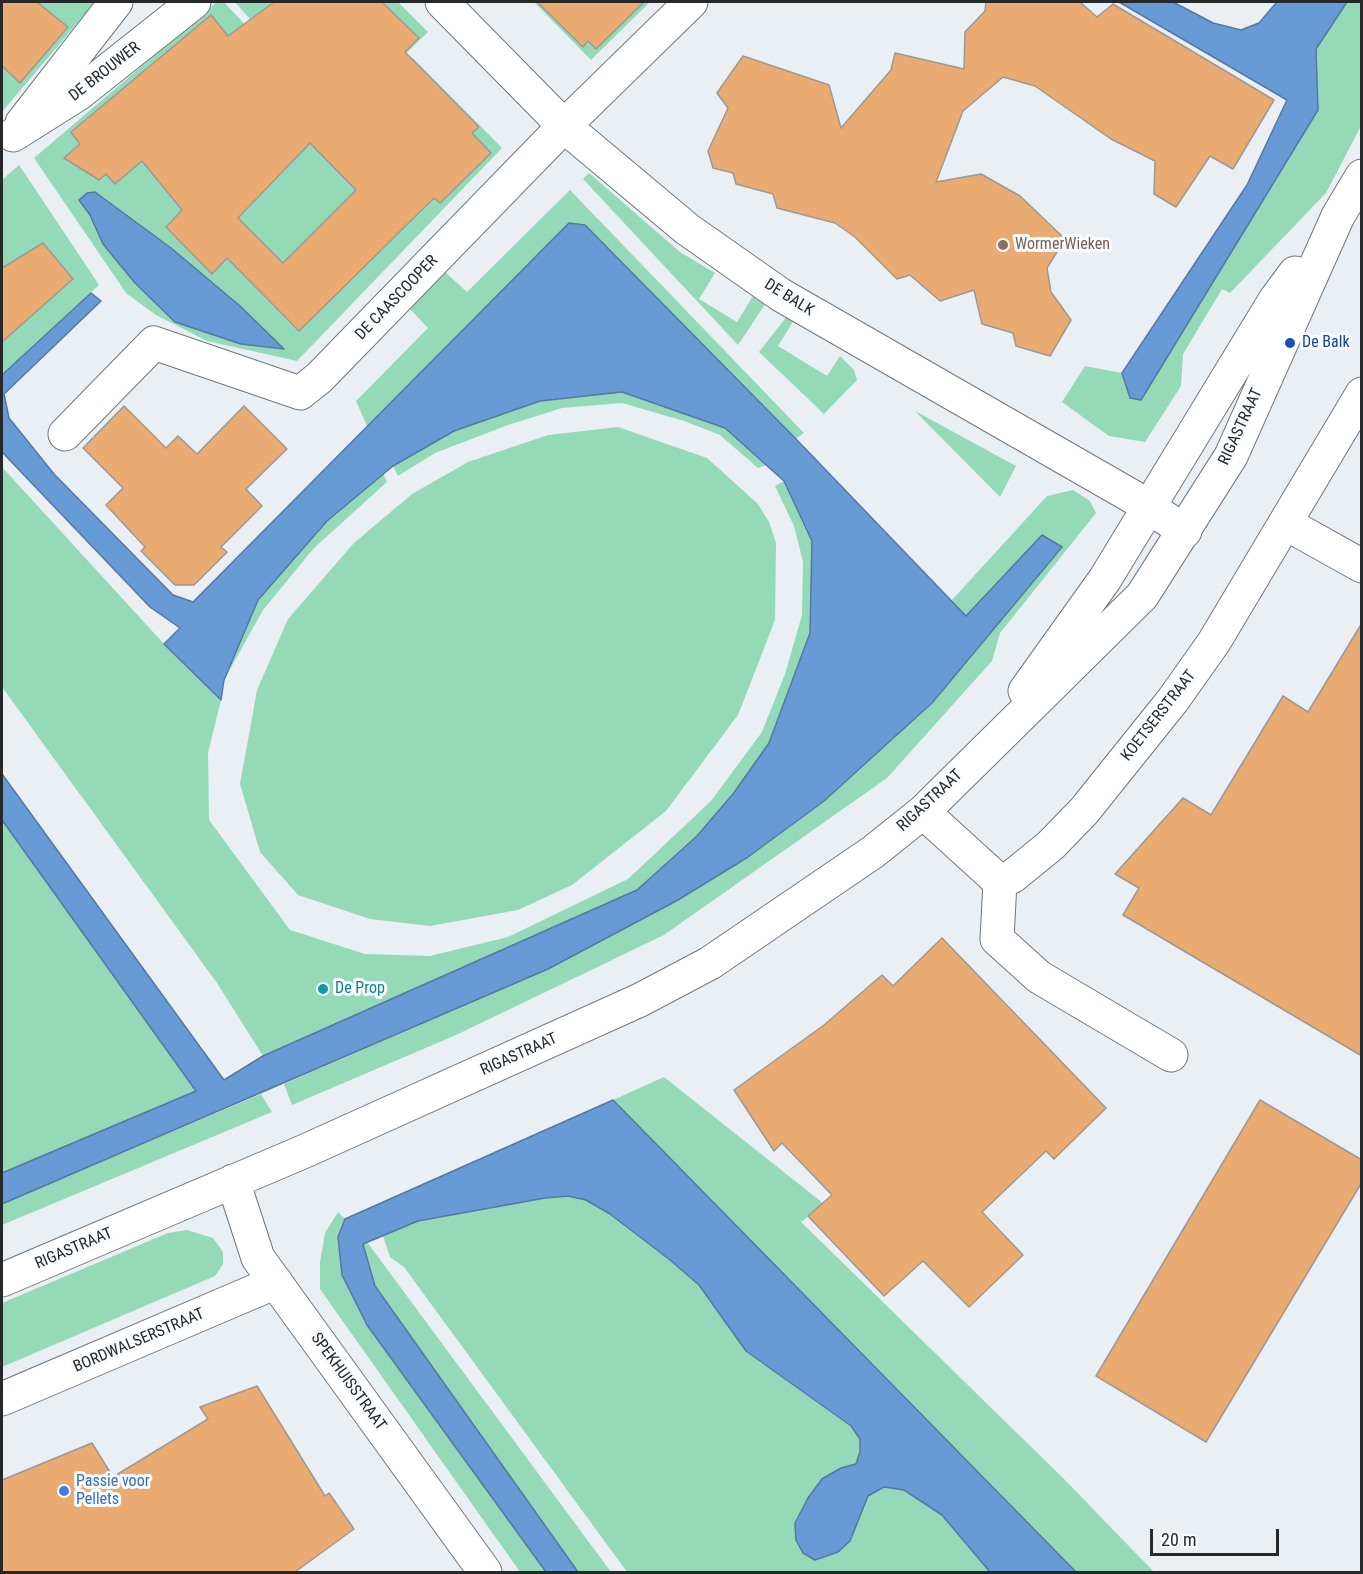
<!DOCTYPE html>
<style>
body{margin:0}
#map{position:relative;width:1363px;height:1574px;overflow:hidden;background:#eaeff4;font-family:"Roboto Condensed",sans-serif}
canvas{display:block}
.frame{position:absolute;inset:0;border:3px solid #262829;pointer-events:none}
.scale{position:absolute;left:1150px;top:1529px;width:129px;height:27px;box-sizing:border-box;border:3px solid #262829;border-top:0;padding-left:8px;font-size:18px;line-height:21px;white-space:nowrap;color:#262829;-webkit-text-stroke:4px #f9fcff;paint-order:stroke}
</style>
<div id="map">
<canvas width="1363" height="1574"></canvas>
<div class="frame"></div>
<div class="scale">20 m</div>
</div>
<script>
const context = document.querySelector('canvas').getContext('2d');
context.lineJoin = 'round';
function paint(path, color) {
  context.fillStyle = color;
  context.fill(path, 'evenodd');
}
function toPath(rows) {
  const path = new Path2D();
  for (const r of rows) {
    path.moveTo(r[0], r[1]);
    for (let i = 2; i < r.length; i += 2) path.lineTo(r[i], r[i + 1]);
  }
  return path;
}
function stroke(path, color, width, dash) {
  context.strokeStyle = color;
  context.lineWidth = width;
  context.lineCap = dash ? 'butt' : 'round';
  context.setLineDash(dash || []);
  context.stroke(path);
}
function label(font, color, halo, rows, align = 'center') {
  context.font = font + ' "Roboto Condensed",sans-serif';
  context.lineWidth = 6;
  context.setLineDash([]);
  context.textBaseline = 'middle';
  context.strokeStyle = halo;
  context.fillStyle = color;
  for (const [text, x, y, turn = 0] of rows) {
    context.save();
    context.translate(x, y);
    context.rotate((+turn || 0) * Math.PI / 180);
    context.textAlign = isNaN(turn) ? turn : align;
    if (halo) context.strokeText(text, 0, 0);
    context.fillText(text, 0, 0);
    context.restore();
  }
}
paint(toPath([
 [2,2,95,2,2,112],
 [217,2,224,2,250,30,256,26,235,2,398,2,428,32,336,121,301,130,321,148,413,58,502,148,297,361,207,341,156,315,126,293,34,158],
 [90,215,171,248,240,306,283,348,175,322,136,283,103,244],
 [534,2,650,2,591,60],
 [1347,2,1361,2,1361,126,1326,193,1230,293,1222,289,1183,354,1181,386,1145,442,1109,436,1062,402,1085,366,1122,373,1130,397,1317,111,1316,49],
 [19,165,99,285,2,375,2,180],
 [589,173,680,252,715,273,699,299,737,322,753,296,766,303,738,345,583,179],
 [570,190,804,433,796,439,585,225,569,223,367,426,356,401,428,328,408,307,445,272,467,292],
 [787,316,794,320,778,346,827,376,840,356,854,370,857,380,824,414,759,352],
 [622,392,725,428,766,465,758,468,720,435,684,421,622,403,562,408,508,425,435,453,398,476,393,466,454,431,540,401],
 [915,411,1016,466,1000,497],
 [618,427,707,458,758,504,769,522,776,543,775,620,738,715,666,811,572,885,518,910,430,926,370,919,298,895,260,852,240,784,257,690,288,619,354,543,412,494,468,462,548,435],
 [2,467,164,644,221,700,208,753,209,820,290,930,365,954,430,956,508,937,628,879,711,801,762,732,785,674,802,615,803,562,794,526,775,486,784,481,812,541,810,633,769,743,733,794,697,836,637,890,263,1056,217,983,2,687],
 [383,473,387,482,314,548,263,610,224,680,258,600,327,521],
 [1073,490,1090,501,1096,513,1000,633,992,661,887,778,664,935,456,1035,292,1105,284,1084,548,969,678,900,824,801,932,703,1061,547,1042,535,966,616,952,600,1047,496],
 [2,818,196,1091,2,1173],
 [664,1077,824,1204,801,1222,1064,1479,1154,1572,1076,1572,613,1100],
 [261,1094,272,1112,2,1225,2,1204],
 [568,1196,586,1200,610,1214,670,1260,699,1285,746,1351,851,1427,860,1439,860,1452,856,1464,841,1468,808,1498,795,1523,796,1540,862,1506,868,1496,884,1487,904,1490,942,1515,990,1572,627,1572,404,1267,390,1257,383,1236,418,1221,545,1198],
 [338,1212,345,1219,338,1237,367,1325,546,1572,520,1572,320,1289,320,1262,325,1233],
 [187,1230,213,1238,223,1252,223,1264,215,1276,2,1367,2,1303,168,1233],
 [367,1242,611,1572,578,1572,375,1286,363,1244]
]), '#94dab8');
const water = toPath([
 [1119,2,1173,2,1213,23,1241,30,1259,23,1277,2,1347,2,1316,49,1318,110,1141,400,1130,398,1122,373,1247,185,1287,100,1119,2],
 [95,192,171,248,240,306,284,349,241,344,175,322,135,283,103,244,90,215,79,200,87,193,95,192],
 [569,223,585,225,796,439,966,616,1042,535,1062,547,932,703,824,801,748,857,678,900,548,969,2,1204,2,1173,196,1091,2,820,2,774,224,1080,263,1056,637,890,697,836,733,794,769,743,810,633,812,541,784,481,725,428,622,392,540,401,454,431,393,466,327,521,258,600,224,680,221,700,164,644,180,628,150,607,2,452,2,375,91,293,101,301,4,394,9,418,54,474,173,595,193,602,569,223],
 [613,1100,1076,1572,990,1572,942,1515,904,1490,884,1487,868,1496,850,1541,838,1552,815,1560,803,1553,796,1540,795,1523,808,1498,822,1479,841,1468,856,1464,860,1452,860,1439,851,1426,746,1351,699,1285,670,1260,610,1214,586,1200,568,1196,545,1198,418,1221,363,1244,375,1286,578,1572,546,1572,367,1325,342,1275,338,1237,345,1219,613,1100]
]);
paint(water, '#679bd6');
stroke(water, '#5478a2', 1.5);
const building = toPath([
 [2,2,37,2,68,27,20,83,2,66,2,2],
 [274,2,382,2,419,38,405,52,479,127,472,133,491,153,440,203,434,198,299,331,227,258,212,274,166,227,182,210,142,161,115,184,106,174,99,180,64,158,80,144,71,132,211,15,228,36,274,2],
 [310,143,356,190,283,263,238,218,310,143],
 [537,2,644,2,596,49,588,41,583,47,537,2],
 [986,2,1080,2,1097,17,1113,4,1274,100,1233,169,1210,156,1176,207,1154,194,1155,161,1111,139,1035,86,1003,77,963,111,936,182,981,174,1020,196,1065,239,1047,268,1051,292,1071,320,1050,356,1016,346,1013,333,982,324,974,290,940,301,910,275,897,279,855,237,835,223,777,208,773,194,736,184,733,173,713,168,708,151,728,108,717,93,743,56,829,85,841,128,891,70,895,53,964,69,965,32,985,11,986,2],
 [43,243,73,279,2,342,2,268,43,243],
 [124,406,166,448,178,436,197,454,244,406,287,449,246,489,262,506,221,547,227,552,194,585,175,585,141,551,145,547,106,505,123,488,83,448,124,406],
 [1362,623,1362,1056,1123,915,1139,888,1115,874,1183,798,1211,815,1283,696,1308,712,1362,623],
 [942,938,1106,1108,1054,1159,1046,1151,982,1212,1023,1255,969,1307,923,1261,884,1296,808,1216,832,1195,782,1143,774,1151,734,1090,824,1025,882,975,893,986,942,938],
 [1260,1100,1362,1160,1362,1182,1206,1442,1096,1376,1260,1100],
 [257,1386,325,1496,329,1493,354,1529,295,1572,2,1572,2,1480,92,1443,113,1477,208,1419,200,1407,257,1386]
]);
paint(building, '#eaab72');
stroke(building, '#9d9894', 1.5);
const minor = toPath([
 [442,2,564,126,687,229,781,295,1133,497,1185,531],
 [22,123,116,2],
 [13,135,78,94,194,2],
 [65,434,154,343,300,393,319,378,564,126,691,2],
 [1285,523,1362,566],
 [1025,691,1105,579,1275,300,1295,273],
 [923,812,1000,882],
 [1000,882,1013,876,1051,845,1084,811,1173,700,1214,642,1362,394],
 [1000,882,997,939,1039,977,1171,1055],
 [233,1181,258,1258,485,1572],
 [2,1280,305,1151,640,1000,710,963,873,852,923,812,1142,596,1231,456,1338,216,1362,176],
 [2,1399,276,1282]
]);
stroke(minor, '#73777c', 35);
stroke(minor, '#fff', 33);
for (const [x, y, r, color] of [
 [1003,245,6,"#8d6e63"],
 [1290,343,6,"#1a4fb4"],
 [323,989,6,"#0f9aa8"],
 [64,1491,6,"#3f7fe0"]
]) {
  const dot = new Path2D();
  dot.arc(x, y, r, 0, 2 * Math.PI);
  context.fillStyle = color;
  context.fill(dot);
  stroke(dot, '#f9fcff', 2);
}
label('16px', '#262829', '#f9fcff', [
 ["DE BROUWER",105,72,-38],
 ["DE CAASCOOPER",397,298,-46],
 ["DE BALK",789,298,32],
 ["RIGASTRAAT",1241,427,-65],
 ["KOETSERSTRAAT",1159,716,-52],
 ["RIGASTRAAT",930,801,-43],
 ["RIGASTRAAT",519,1055,-24],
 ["RIGASTRAAT",74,1249,-23],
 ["BORDWALSERSTRAAT",139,1341,-23],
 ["SPEKHUISSTRAAT",348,1382,54]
]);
label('16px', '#785e54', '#f9fcff', [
 ["WormerWieken",1015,245]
], 'left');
label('16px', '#164399', '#f9fcff', [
 ["De Balk",1302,343]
], 'left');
label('16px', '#0d838f', '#f9fcff', [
 ["De Prop",335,989]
], 'left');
label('16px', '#366cbe', '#f9fcff', [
 ["Passie voor",76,1482],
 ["Pellets",76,1500]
], 'left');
</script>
